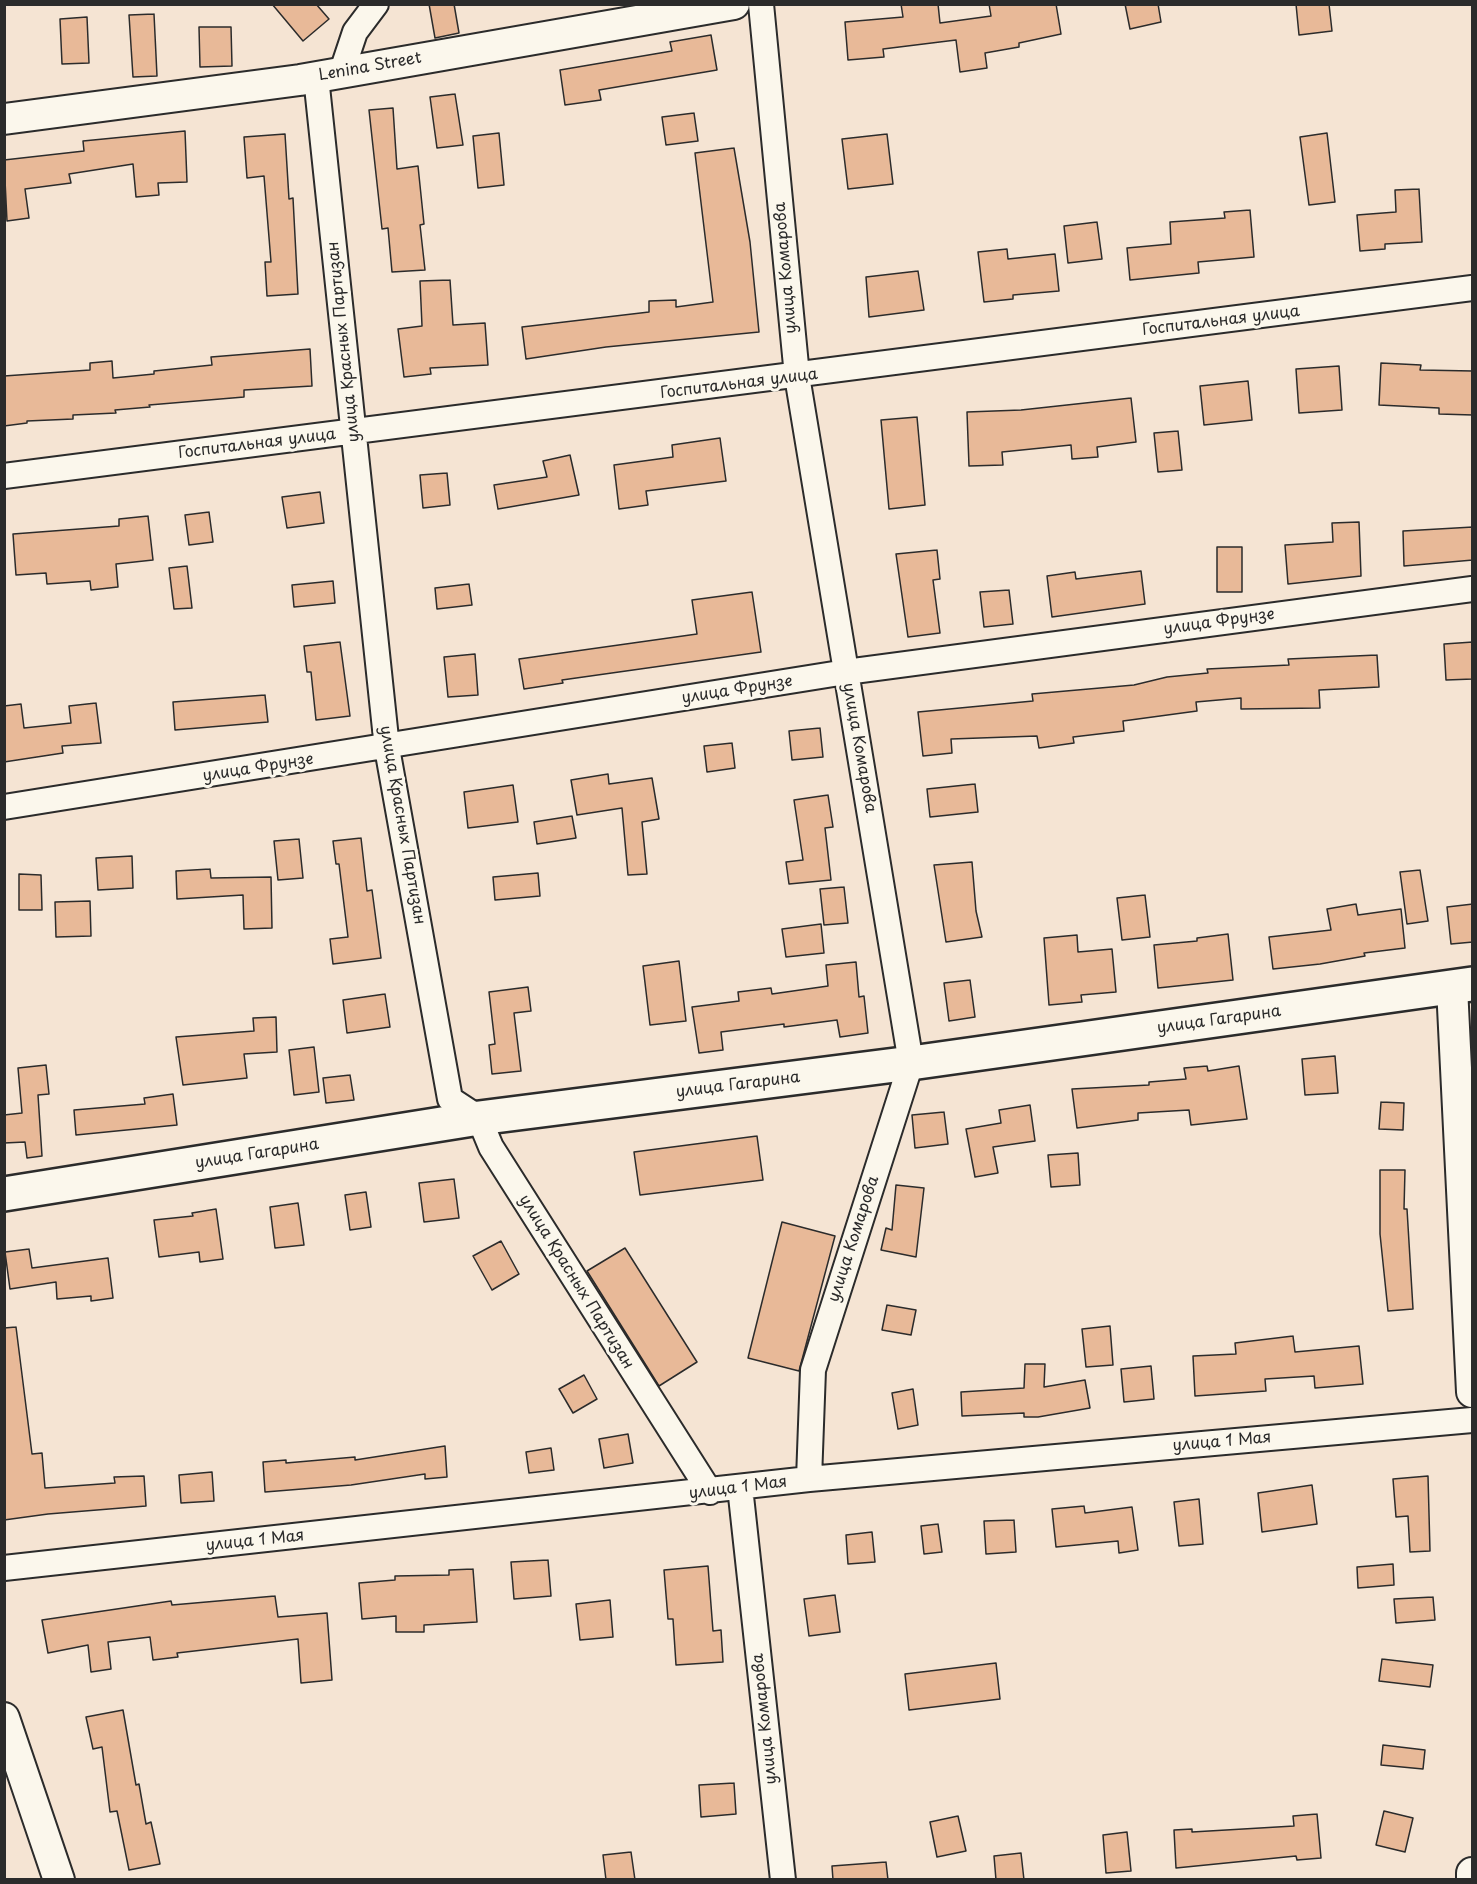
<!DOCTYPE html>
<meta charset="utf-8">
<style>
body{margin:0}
#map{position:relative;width:1477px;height:1884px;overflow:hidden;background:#f5e4d3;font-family:"Playpen Sans",sans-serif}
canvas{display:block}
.frame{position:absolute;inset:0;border:6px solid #2b2b2b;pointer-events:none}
</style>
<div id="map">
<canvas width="1477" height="1884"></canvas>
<div class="frame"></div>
</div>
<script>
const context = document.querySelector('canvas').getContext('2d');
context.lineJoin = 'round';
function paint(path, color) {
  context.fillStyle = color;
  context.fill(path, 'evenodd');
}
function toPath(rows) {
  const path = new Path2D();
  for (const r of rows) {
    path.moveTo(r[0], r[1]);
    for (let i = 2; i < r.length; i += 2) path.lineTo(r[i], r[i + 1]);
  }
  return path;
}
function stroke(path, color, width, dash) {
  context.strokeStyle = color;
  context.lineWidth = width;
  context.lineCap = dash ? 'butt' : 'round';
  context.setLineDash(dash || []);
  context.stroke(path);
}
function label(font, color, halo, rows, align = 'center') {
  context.font = font + ' "Playpen Sans",sans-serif';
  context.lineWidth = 6;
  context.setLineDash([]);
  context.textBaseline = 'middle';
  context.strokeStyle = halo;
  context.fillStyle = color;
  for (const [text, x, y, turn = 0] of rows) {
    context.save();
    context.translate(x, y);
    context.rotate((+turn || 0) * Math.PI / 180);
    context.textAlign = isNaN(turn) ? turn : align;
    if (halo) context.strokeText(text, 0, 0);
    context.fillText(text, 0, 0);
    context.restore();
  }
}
const building = toPath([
 [272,4,316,4,329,19,303,41,272,4],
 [429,4,454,4,459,33,435,38,429,4],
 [901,4,938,4,940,23,991,16,989,4,1056,4,1061,34,1019,43,1019,47,985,53,987,68,960,72,956,40,883,49,884,57,848,60,845,22,903,17,901,4],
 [1125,4,1158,4,1161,22,1130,29,1125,4],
 [1296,4,1329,4,1332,31,1299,35,1296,4],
 [154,14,157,76,133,77,129,15,154,14],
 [87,17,89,63,62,64,60,19,87,17],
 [199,27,231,27,232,66,200,67,199,27],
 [711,35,717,70,599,90,601,100,565,105,560,70,672,51,670,42,711,35],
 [455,94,463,145,437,148,430,97,455,94],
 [393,108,397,169,418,166,424,224,420,225,425,270,392,272,388,228,382,229,369,110,393,108],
 [694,113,698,141,666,145,662,117,694,113],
 [185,131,187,182,158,183,159,195,136,197,133,164,69,174,71,183,25,189,29,218,7,221,4,160,84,151,83,141,185,131],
 [499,133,504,185,478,188,473,136,499,133],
 [1327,133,1335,202,1309,205,1300,137,1327,133],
 [285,134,289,199,293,198,298,294,267,296,265,262,271,262,264,176,247,178,244,137,285,134],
 [887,134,893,184,848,189,842,139,887,134],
 [734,148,750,242,759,332,606,347,526,359,522,327,649,312,649,301,676,300,676,307,713,302,695,153,734,148],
 [1419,189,1422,242,1385,244,1385,249,1360,251,1357,215,1396,212,1395,190,1419,189],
 [1250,210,1254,257,1198,262,1199,273,1130,280,1127,248,1171,244,1170,222,1225,218,1224,212,1250,210],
 [1097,222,1102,259,1068,263,1064,226,1097,222],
 [1007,249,1008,259,1055,254,1059,291,1013,295,1013,299,984,302,978,252,1007,249],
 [918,271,924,310,869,317,866,277,918,271],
 [450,280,453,325,485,323,488,365,430,368,431,374,404,377,398,329,422,326,420,281,450,280],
 [310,349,312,386,244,390,244,397,149,405,150,407,115,410,116,413,73,415,73,419,27,421,27,423,4,426,4,376,90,370,90,363,112,361,113,378,154,374,154,371,212,365,211,357,310,349],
 [1381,363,1421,365,1420,370,1473,371,1473,415,1439,414,1439,408,1379,405,1381,363],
 [1339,366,1342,410,1299,413,1296,369,1339,366],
 [1248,381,1252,420,1204,425,1200,386,1248,381],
 [1131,398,1136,442,1097,447,1098,457,1072,459,1071,445,1002,452,1003,465,969,466,967,412,1021,410,1131,398],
 [917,417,925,505,889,509,881,420,917,417],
 [1178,431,1182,470,1158,472,1154,433,1178,431],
 [720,438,726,481,646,491,648,505,619,509,614,465,673,457,672,445,720,438],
 [570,455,579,495,498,509,494,485,547,477,543,461,570,455],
 [447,473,450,505,423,508,420,475,447,473],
 [320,492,324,523,287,528,282,497,320,492],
 [209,512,213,542,189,545,185,515,209,512],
 [148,516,153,560,116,564,118,587,91,590,90,581,47,584,46,573,16,575,13,534,119,526,119,519,148,516],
 [1359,522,1361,576,1288,584,1285,545,1333,542,1332,523,1359,522],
 [1473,527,1473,560,1404,566,1403,531,1473,527],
 [1217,547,1242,547,1242,592,1217,592,1217,547],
 [937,550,940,579,933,580,940,633,908,637,896,554,937,550],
 [187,566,192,608,174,609,169,568,187,566],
 [1141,571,1145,604,1052,617,1047,576,1075,572,1076,579,1141,571],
 [333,581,335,603,294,607,292,585,333,581],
 [469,584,472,605,437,609,435,588,469,584],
 [1009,590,1013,624,984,627,980,592,1009,590],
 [752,592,761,652,562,680,563,683,524,689,519,659,697,634,692,600,752,592],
 [340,642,350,716,316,720,311,672,307,672,304,646,340,642],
 [1473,642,1473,679,1446,680,1444,644,1473,642],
 [475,654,478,695,448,697,444,657,475,654],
 [1377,655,1379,687,1319,690,1320,708,1241,709,1241,698,1196,702,1197,711,1123,721,1124,731,1073,737,1074,743,1039,748,1037,736,951,739,952,753,923,756,918,712,1033,701,1032,694,1134,685,1167,677,1208,673,1207,669,1289,665,1288,659,1377,655],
 [265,695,268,722,175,730,173,702,265,695],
 [96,703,101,743,62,746,63,753,4,762,4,706,21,704,24,728,71,723,69,706,96,703],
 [820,728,823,757,792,760,789,731,820,728],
 [732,743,735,768,707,772,704,746,732,743],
 [608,774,609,784,652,778,659,819,642,822,647,874,628,875,622,808,577,815,571,780,608,774],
 [975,784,978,812,930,817,927,789,975,784],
 [513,785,518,822,468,828,464,792,513,785],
 [828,795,833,827,825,828,831,880,789,884,786,862,803,860,794,800,828,795],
 [572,816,576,838,537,844,534,822,572,816],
 [361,838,367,891,372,890,381,958,333,964,330,939,348,937,339,864,336,864,333,841,361,838],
 [299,839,303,878,278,880,274,841,299,839],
 [132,856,133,888,98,890,96,858,132,856],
 [972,862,976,911,982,937,946,942,934,865,972,862],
 [210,869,211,878,271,877,272,928,244,929,243,895,177,899,176,871,210,869],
 [1420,870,1428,921,1407,924,1400,872,1420,870],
 [538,873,540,896,495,900,493,877,538,873],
 [19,874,41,875,42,910,19,910,19,874],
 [844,887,848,923,824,925,820,889,844,887],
 [1145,895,1150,937,1122,940,1117,898,1145,895],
 [90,901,91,936,56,937,55,902,90,901],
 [1356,904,1358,915,1401,909,1405,948,1364,953,1365,956,1320,964,1273,969,1269,937,1331,930,1327,909,1356,904],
 [1473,904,1473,942,1451,944,1447,907,1473,904],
 [821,924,824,953,786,957,782,929,821,924],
 [1228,934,1233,980,1158,988,1154,945,1197,941,1197,938,1228,934],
 [1077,935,1078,952,1112,949,1116,992,1081,995,1082,1002,1049,1005,1044,938,1077,935],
 [679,961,686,1021,650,1025,643,966,679,961],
 [856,962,859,997,864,996,868,1033,840,1037,837,1020,784,1027,784,1024,721,1032,723,1050,699,1053,692,1007,739,1001,738,992,771,988,772,994,828,986,826,965,856,962],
 [970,980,975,1017,949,1021,944,983,970,980],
 [528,987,531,1011,514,1013,521,1071,492,1074,489,1045,495,1044,489,992,528,987],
 [385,994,390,1027,347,1033,343,1000,385,994],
 [276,1017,277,1052,244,1054,247,1078,183,1085,176,1037,254,1031,253,1018,276,1017],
 [314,1047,319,1092,294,1095,289,1050,314,1047],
 [1335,1056,1338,1093,1305,1095,1302,1059,1335,1056],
 [46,1065,49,1094,38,1095,42,1156,27,1158,25,1142,4,1143,4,1115,22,1113,18,1068,46,1065],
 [1207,1066,1208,1071,1239,1066,1247,1119,1191,1125,1189,1110,1138,1113,1138,1120,1077,1128,1072,1089,1149,1085,1149,1082,1186,1079,1184,1068,1207,1066],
 [350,1075,354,1100,326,1103,323,1078,350,1075],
 [173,1094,177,1125,76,1135,74,1110,145,1104,144,1098,173,1094],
 [1381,1102,1404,1103,1403,1130,1379,1129,1381,1102],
 [1030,1105,1035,1141,993,1147,998,1173,975,1177,966,1129,1001,1123,999,1110,1030,1105],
 [944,1112,948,1144,915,1148,912,1115,944,1112],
 [757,1136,763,1180,640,1195,634,1152,757,1136],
 [1078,1153,1080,1185,1051,1187,1048,1155,1078,1153],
 [1380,1170,1405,1170,1404,1209,1407,1209,1413,1309,1388,1311,1380,1234,1380,1170],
 [454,1179,459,1218,424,1222,419,1183,454,1179],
 [896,1185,924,1188,916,1257,881,1250,886,1228,892,1230,896,1185],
 [366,1192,371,1227,350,1230,345,1195,366,1192],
 [298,1203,304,1245,275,1248,270,1207,298,1203],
 [216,1209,223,1259,200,1262,199,1252,159,1257,154,1220,193,1216,192,1213,216,1209],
 [782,1222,835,1236,799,1371,748,1358,782,1222],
 [501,1241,519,1274,492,1290,473,1256,501,1241],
 [625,1248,697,1362,659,1386,587,1271,625,1248],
 [29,1249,32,1268,108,1258,113,1298,91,1301,91,1296,57,1299,56,1282,10,1289,5,1252,29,1249],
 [887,1305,916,1310,911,1335,882,1330,887,1305],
 [1110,1326,1113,1365,1086,1367,1082,1329,1110,1326],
 [16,1327,32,1454,42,1453,45,1488,115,1483,114,1477,144,1476,146,1506,48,1514,4,1520,4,1328,16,1327],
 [1293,1336,1295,1352,1359,1346,1363,1384,1315,1388,1314,1376,1265,1379,1266,1391,1195,1396,1193,1356,1236,1354,1235,1343,1293,1336],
 [1025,1364,1045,1364,1044,1387,1085,1380,1090,1408,1038,1417,1024,1417,1024,1413,962,1416,961,1392,1024,1388,1025,1364],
 [1151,1366,1154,1399,1124,1402,1121,1369,1151,1366],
 [584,1375,597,1399,573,1413,559,1389,584,1375],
 [913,1389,918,1425,898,1429,892,1393,913,1389],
 [628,1434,633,1463,604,1468,599,1439,628,1434],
 [445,1446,447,1477,425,1479,425,1474,351,1485,265,1492,263,1462,286,1460,286,1463,355,1457,355,1460,445,1446],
 [551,1448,554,1470,529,1473,526,1452,551,1448],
 [212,1472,214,1501,181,1503,179,1475,212,1472],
 [1428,1476,1430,1551,1410,1552,1408,1516,1396,1517,1393,1479,1428,1476],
 [1312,1485,1317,1524,1262,1532,1258,1493,1312,1485],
 [1199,1499,1203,1544,1179,1546,1174,1502,1199,1499],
 [1084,1506,1085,1513,1132,1507,1138,1550,1119,1553,1118,1541,1056,1547,1052,1509,1084,1506],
 [1014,1520,1016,1552,986,1554,984,1521,1014,1520],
 [938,1524,942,1552,924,1554,921,1526,938,1524],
 [872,1532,875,1562,848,1564,846,1535,872,1532],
 [548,1560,551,1596,514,1599,511,1562,548,1560],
 [1393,1564,1394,1585,1358,1588,1357,1567,1393,1564],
 [708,1566,713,1631,721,1630,723,1662,676,1665,673,1619,668,1619,664,1570,708,1566],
 [473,1569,477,1622,424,1625,424,1632,396,1632,396,1616,362,1619,359,1583,395,1580,395,1576,449,1575,449,1570,473,1569],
 [835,1595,840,1632,809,1636,804,1599,835,1595],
 [275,1596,278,1617,327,1613,332,1680,301,1683,298,1639,177,1653,178,1657,153,1660,150,1637,108,1642,111,1669,91,1672,88,1645,48,1653,42,1620,171,1601,172,1605,275,1596],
 [1433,1597,1435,1620,1396,1623,1394,1599,1433,1597],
 [610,1600,613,1637,580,1640,576,1604,610,1600],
 [1382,1659,1433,1665,1430,1687,1379,1681,1382,1659],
 [996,1663,1000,1699,909,1710,905,1674,996,1663],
 [123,1710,136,1785,139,1784,146,1824,151,1822,160,1864,129,1870,117,1811,110,1812,102,1747,93,1749,86,1717,123,1710],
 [1383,1745,1425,1750,1423,1769,1381,1765,1383,1745],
 [734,1783,736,1814,701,1817,699,1785,734,1783],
 [1384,1811,1413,1818,1405,1852,1376,1845,1384,1811],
 [1317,1814,1321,1858,1297,1860,1296,1856,1176,1868,1174,1830,1192,1829,1192,1832,1294,1826,1293,1816,1317,1814],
 [958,1816,966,1851,937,1857,930,1822,958,1816],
 [1127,1832,1131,1871,1106,1873,1103,1835,1127,1832],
 [631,1852,635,1880,606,1880,603,1855,631,1852],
 [1021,1853,1024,1880,996,1880,994,1856,1021,1853],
 [886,1862,888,1880,833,1880,832,1866,886,1862]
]);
paint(building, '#e8b998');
stroke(building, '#2b2b2b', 1.5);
const minor = toPath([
 [761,4,797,376,911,1063,813,1370,809,1479],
 [342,71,355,32,376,4],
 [316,77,387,748,450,1099,479,1118,491,1147,710,1492],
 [4,476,1472,288],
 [4,807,846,672,1472,589],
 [740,1487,783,1880],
 [4,1568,809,1479,1472,1420]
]);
const tertiary = toPath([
 [4,119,300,80,734,4],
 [1452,987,1472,1392],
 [4,1718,59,1880],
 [1472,1880,1472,1873]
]);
const secondary = toPath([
 [4,1194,479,1118,911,1063,1472,984]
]);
stroke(minor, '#2b2b2b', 28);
stroke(tertiary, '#2b2b2b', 34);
stroke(secondary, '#2b2b2b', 38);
stroke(minor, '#fbf7ec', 24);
stroke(tertiary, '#fbf7ec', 30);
stroke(secondary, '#fbf7ec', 33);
label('16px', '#2b2b2b', '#fbf7ec', [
 ["Lenina Street",370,67,-10],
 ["улица Комарова",786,268,-95],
 ["Госпитальная улица",1221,321,-7],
 ["улица Красных Партизан",344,342,-96],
 ["Госпитальная улица",739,384,-7],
 ["Госпитальная улица",257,444,-7],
 ["улица Фрунзе",1219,622,-8],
 ["улица Фрунзе",737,690,-9],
 ["улица Комарова",859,748,80],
 ["улица Фрунзе",258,768,-9],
 ["улица Красных Партизан",402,825,80],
 ["улица Гагарина",1219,1020,-8],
 ["улица Гагарина",738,1085,-7],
 ["улица Гагарина",257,1154,-9],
 ["улица Комарова",854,1239,-72],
 ["улица Красных Партизан",576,1282,58],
 ["улица 1 Мая",1222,1442,-5],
 ["улица 1 Мая",738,1488,-7],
 ["улица 1 Мая",255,1541,-6],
 ["улица Комарова",765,1719,-96]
]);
</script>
